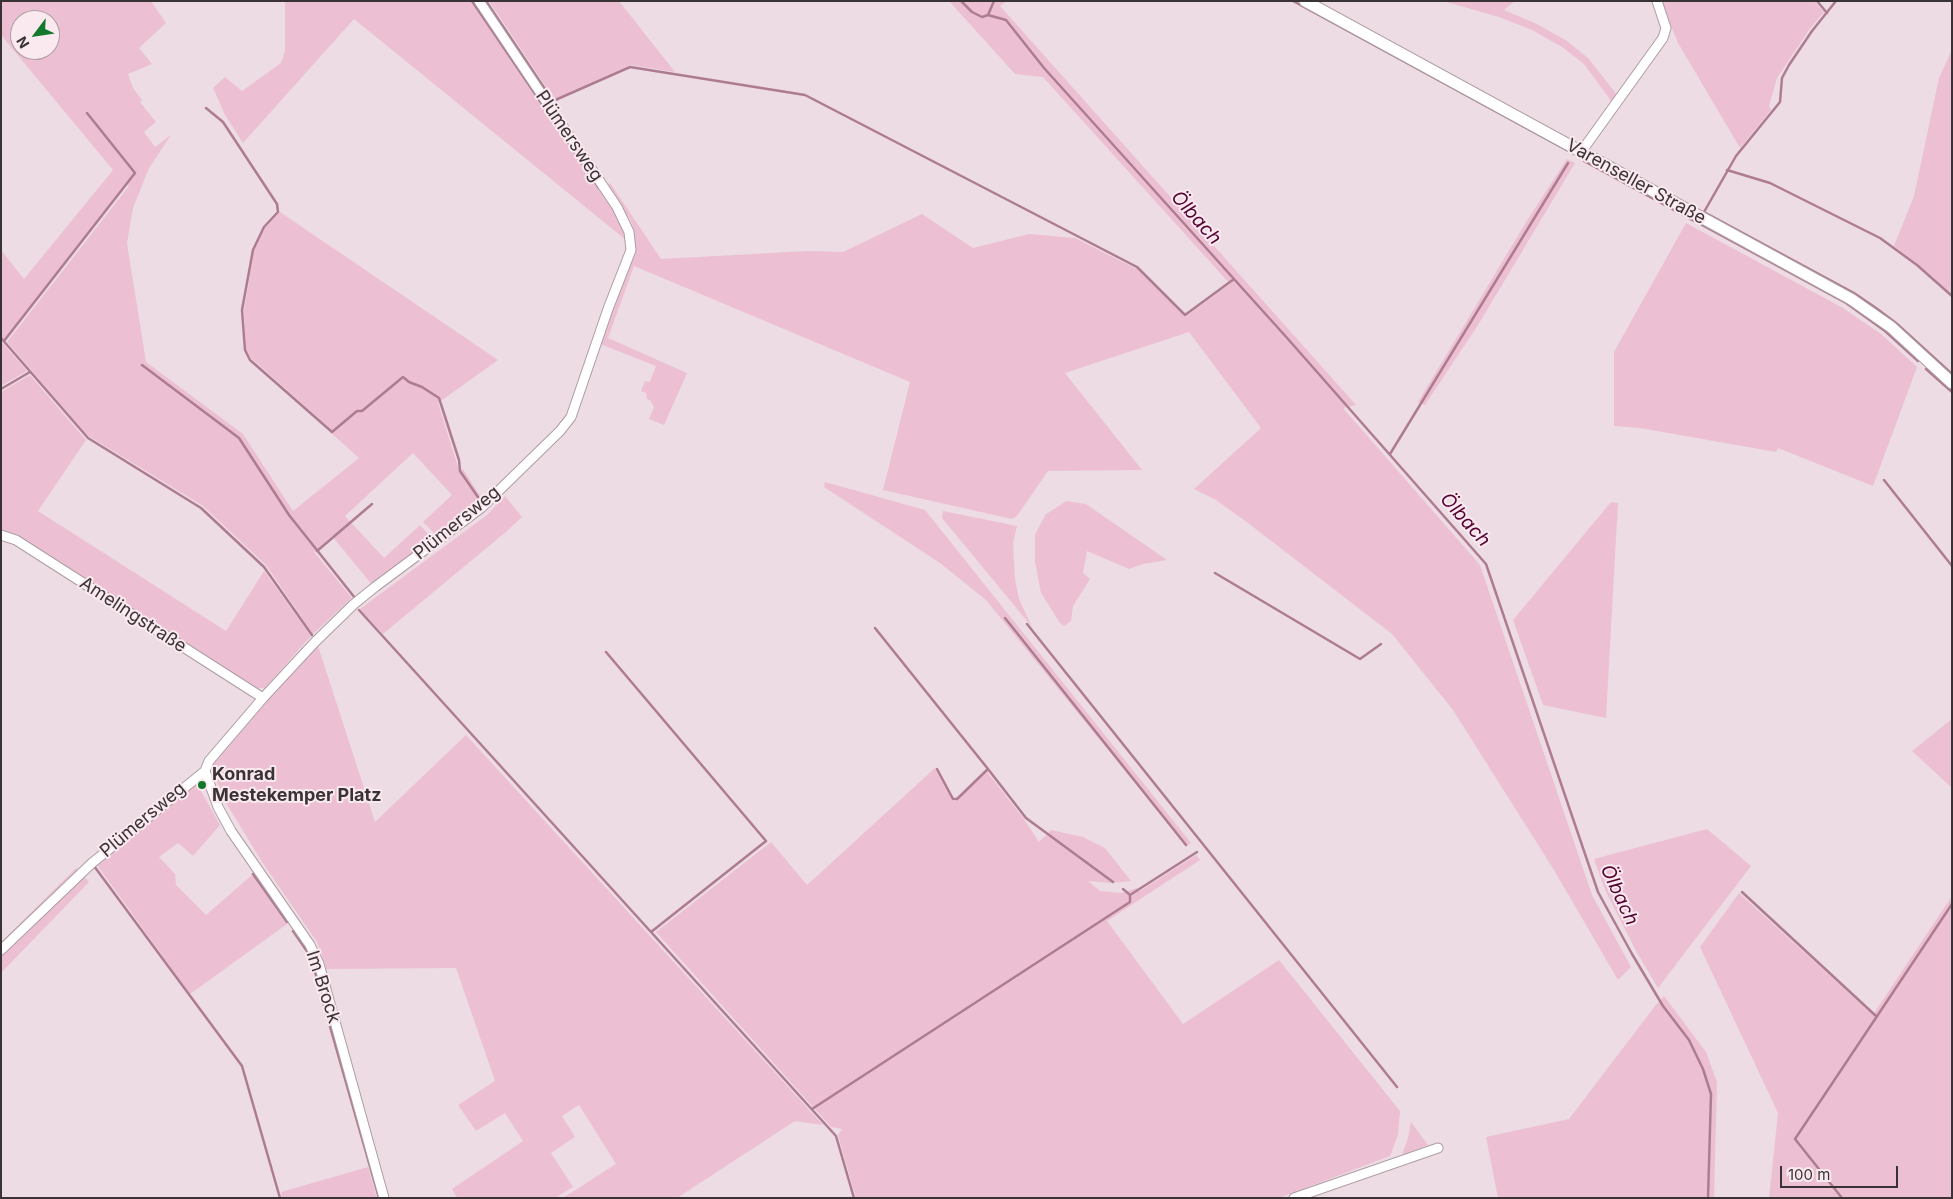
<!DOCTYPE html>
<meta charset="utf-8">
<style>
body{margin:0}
#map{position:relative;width:1953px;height:1199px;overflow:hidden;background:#eddce3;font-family:Inter,sans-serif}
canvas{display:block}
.frame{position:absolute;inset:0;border:2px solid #393335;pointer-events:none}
.north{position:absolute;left:10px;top:10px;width:50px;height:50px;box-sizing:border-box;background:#fbe9f0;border:1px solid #ada0a5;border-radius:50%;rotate:239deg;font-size:14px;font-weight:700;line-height:20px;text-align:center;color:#393335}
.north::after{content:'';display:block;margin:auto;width:18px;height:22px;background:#12792c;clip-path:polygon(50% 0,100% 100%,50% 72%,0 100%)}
.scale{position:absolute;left:1780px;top:1166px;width:118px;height:22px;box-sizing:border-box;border:2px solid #393335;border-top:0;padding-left:6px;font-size:15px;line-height:18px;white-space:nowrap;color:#393335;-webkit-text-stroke:4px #fbe9f0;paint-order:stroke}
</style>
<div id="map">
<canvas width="1953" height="1199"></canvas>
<div class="frame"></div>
<div class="north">N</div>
<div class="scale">100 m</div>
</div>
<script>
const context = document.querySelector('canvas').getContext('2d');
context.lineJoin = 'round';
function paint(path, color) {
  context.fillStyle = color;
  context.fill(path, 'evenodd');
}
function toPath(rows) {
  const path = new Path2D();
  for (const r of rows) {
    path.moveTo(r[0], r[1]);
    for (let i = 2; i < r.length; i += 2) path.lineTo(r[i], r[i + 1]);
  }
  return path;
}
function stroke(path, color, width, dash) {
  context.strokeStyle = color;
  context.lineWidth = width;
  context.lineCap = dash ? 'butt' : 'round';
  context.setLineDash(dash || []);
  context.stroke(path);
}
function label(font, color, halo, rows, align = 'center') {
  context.font = font + ' Inter,sans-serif';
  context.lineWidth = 4;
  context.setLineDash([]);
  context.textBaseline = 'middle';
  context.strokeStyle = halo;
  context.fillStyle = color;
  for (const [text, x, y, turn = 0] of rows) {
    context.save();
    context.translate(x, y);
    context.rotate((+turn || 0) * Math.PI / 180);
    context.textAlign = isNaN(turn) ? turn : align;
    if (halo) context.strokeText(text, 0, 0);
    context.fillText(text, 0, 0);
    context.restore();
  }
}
paint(toPath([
 [1,1,151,1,166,23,139,48,152,64,128,74,133,88,142,100,140,102,156,122,144,132,155,147,171,135,149,168,133,208,127,243,146,362,243,434,293,511,359,458,330,432,332,430,251,358,246,350,244,310,254,251,265,228,280,212,498,360,438,403,459,470,463,469,484,502,438,537,423,522,452,495,413,453,345,516,384,558,420,525,433,539,373,586,332,536,314,552,352,598,313,634,266,565,203,506,87,435,7,342,129,186,126,183,4,340,1,336,1,250,24,279,113,170,1,35],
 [20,20,50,20,50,50,20,50],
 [285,1,475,1,623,222,618,220,625,232,626,240,354,19,243,143,225,115,213,88,225,77,242,91,281,63,285,51],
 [489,1,619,1,675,72,630,65,554,99],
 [949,1,1007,1,1000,6,1356,405,1343,408,1480,565,1592,895,1631,967,1618,980,1554,870,1453,710,1392,634,1248,523,1216,500,1194,489,1261,428,1189,332,1065,373,1142,470,1048,471,1017,516,1012,519,883,490,910,382,634,266,608,338,687,373,664,425,649,419,654,407,650,400,647,399,646,393,641,391,645,381,650,382,656,366,600,344,635,248,635,240,634,229,631,221,608,185,610,183,661,259,807,251,843,252,922,214,973,248,1029,234,1075,238,1137,269,1185,317,1230,284,1043,77,1015,74],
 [1443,1,1515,1,1504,10,1537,24,1567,41,1588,58,1617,95,1612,102,1584,64,1562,47,1532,30,1499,17],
 [1661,1,1814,1,1824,12,1809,30,1777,78,1769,106,1771,110,1740,148,1678,43],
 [1952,50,1952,294,1918,264,1894,246,1914,196,1939,78],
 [1567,159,1575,163,1478,325,1425,405,1418,402,1528,219],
 [1686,223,1843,308,1881,334,1917,367,1873,486,1778,448,1776,452,1640,428,1614,426,1614,352],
 [1,341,27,371,1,386],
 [30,375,86,440,38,511,226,631,264,571,311,636,265,688,257,688,17,537,1,531,1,392],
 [825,482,925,510,1191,843,1186,846,986,600,940,563,824,487],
 [505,496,522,517,507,531,383,634,360,609,487,515],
 [1066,501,1086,504,1167,560,1143,564,1129,569,1087,551,1083,573,1090,579,1073,606,1071,621,1064,626,1060,623,1041,593,1035,562,1035,535,1045,515],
 [1611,502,1618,503,1606,718,1543,705,1513,620],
 [943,511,1017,526,1013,543,1015,579,1019,599,1032,627,942,518],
 [318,646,375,822,466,735,823,1125,795,1121,677,1198,563,1198,616,1164,579,1105,562,1116,575,1137,551,1153,573,1187,555,1198,457,1198,452,1189,523,1141,505,1113,476,1131,458,1105,495,1081,456,968,326,969,317,942,262,862,228,806,213,773,211,762],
 [1952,719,1952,788,1912,751],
 [935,768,954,802,987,772,1024,819,1039,842,1051,830,1083,837,1105,848,1131,881,1111,883,1088,881,1100,891,1121,893,1137,888,1140,891,1196,855,1200,860,1107,921,1183,1024,1279,960,1400,1111,1398,1135,1390,1156,1279,1198,856,1198,838,1135,842,1129,831,1127,656,932,771,842,807,885],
 [197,784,220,825,193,856,178,843,159,857,175,874,176,885,206,915,252,875,287,924,190,994,97,865],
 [1707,829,1751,866,1658,988,1636,951,1605,890,1594,859],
 [76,868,89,882,1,973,1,942],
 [1739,893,1873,1015,1952,896,1952,1198,1769,1198,1778,1113,1700,947],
 [1664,996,1706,1052,1717,1082,1714,1198,1498,1198,1486,1137,1569,1119,1655,1006],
 [1411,1122,1428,1145,1402,1155,1408,1138],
 [368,1167,377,1198,282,1198,281,1192]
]), '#ecc0d2');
stroke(toPath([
 [472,1,599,188],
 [486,1,553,101,630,67,805,95,1137,267,1185,315,1234,279],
 [961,1,972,12,982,17,988,15,1006,20,1044,68,1288,339,1486,564,1598,892,1632,954,1663,1006,1689,1040,1703,1069,1711,1094,1708,1198],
 [1293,1,1572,153],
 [1817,1,1827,13],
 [1836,1,1812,31,1789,65,1782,78,1780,102,1736,156,1704,212,1854,293,1876,308,1896,323,1952,374],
 [988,15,994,1],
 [206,108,223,122,277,204,278,212,264,227,253,250,242,310,245,350,250,360,332,432,357,411,362,411,403,377,409,382,422,387,439,398,459,460,460,471,480,500],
 [1584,161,1694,221],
 [1727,170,1770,183,1880,238,1917,265,1952,296],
 [1702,225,1846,303,1885,331,1918,361],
 [1,338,88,438,201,508,264,567,312,635],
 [4,341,135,173,87,113],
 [142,365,239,438,289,515,355,598],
 [1926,369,1952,392],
 [1,389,30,372],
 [1390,454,1568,163],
 [1884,480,1952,566],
 [317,551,372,504],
 [1215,573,1360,659,1381,644],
 [359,610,836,1136,854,1198],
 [1005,618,1186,845],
 [1027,624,1397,1087],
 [875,628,988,769],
 [606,652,766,841,651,932],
 [937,769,953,799,957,799,988,769,1026,818,1113,882],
 [94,866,242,1066,280,1198],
 [253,874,287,922],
 [1123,889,1130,895],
 [1742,892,1876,1016],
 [293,931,311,957,317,979],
 [323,1002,379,1198],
 [812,1109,1130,902,1130,895,1197,852],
 [1842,1198,1795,1139,1952,904]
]), '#ae7c91', 2.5);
const minor = toPath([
 [1581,152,1663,38,1666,28,1657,1],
 [1,535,16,540,263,698],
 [205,771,218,807,231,831,310,945,319,964,384,1198],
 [1,950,92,863,205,771,209,761,263,698,315,642,354,604,375,587,481,508,560,431,571,417,608,309,631,250,629,232,617,207,479,1],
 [1294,1198,1438,1148]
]);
const major = toPath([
 [1305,1,1851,299,1891,327,1952,383]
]);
stroke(minor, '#ad9da3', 11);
stroke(major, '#ad9da3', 13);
stroke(minor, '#fff', 9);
stroke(major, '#fff', 11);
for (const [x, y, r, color] of [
 [202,785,5,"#12792c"]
]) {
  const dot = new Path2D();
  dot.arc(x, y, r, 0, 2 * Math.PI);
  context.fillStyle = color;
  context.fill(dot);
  stroke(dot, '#fbe9f0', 2);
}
label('18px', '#393335', '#fbe9f0', [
 ["Plümersweg",569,136,56],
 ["Varenseller Straße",1636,182,29],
 ["Plümersweg",457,523,-39],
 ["Amelingstraße",133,615,33],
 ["Plümersweg",143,820,-40],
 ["Im Brock",323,987,72]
]);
label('bold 18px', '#393335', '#fbe9f0', [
 ["Konrad",212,775],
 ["Mestekemper Platz",212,796]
], 'left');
label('italic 19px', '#550333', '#fbe9f0', [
 ["Ölbach",1196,218,48],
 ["Ölbach",1465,520,48],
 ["Ölbach",1619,895,65]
]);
</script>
